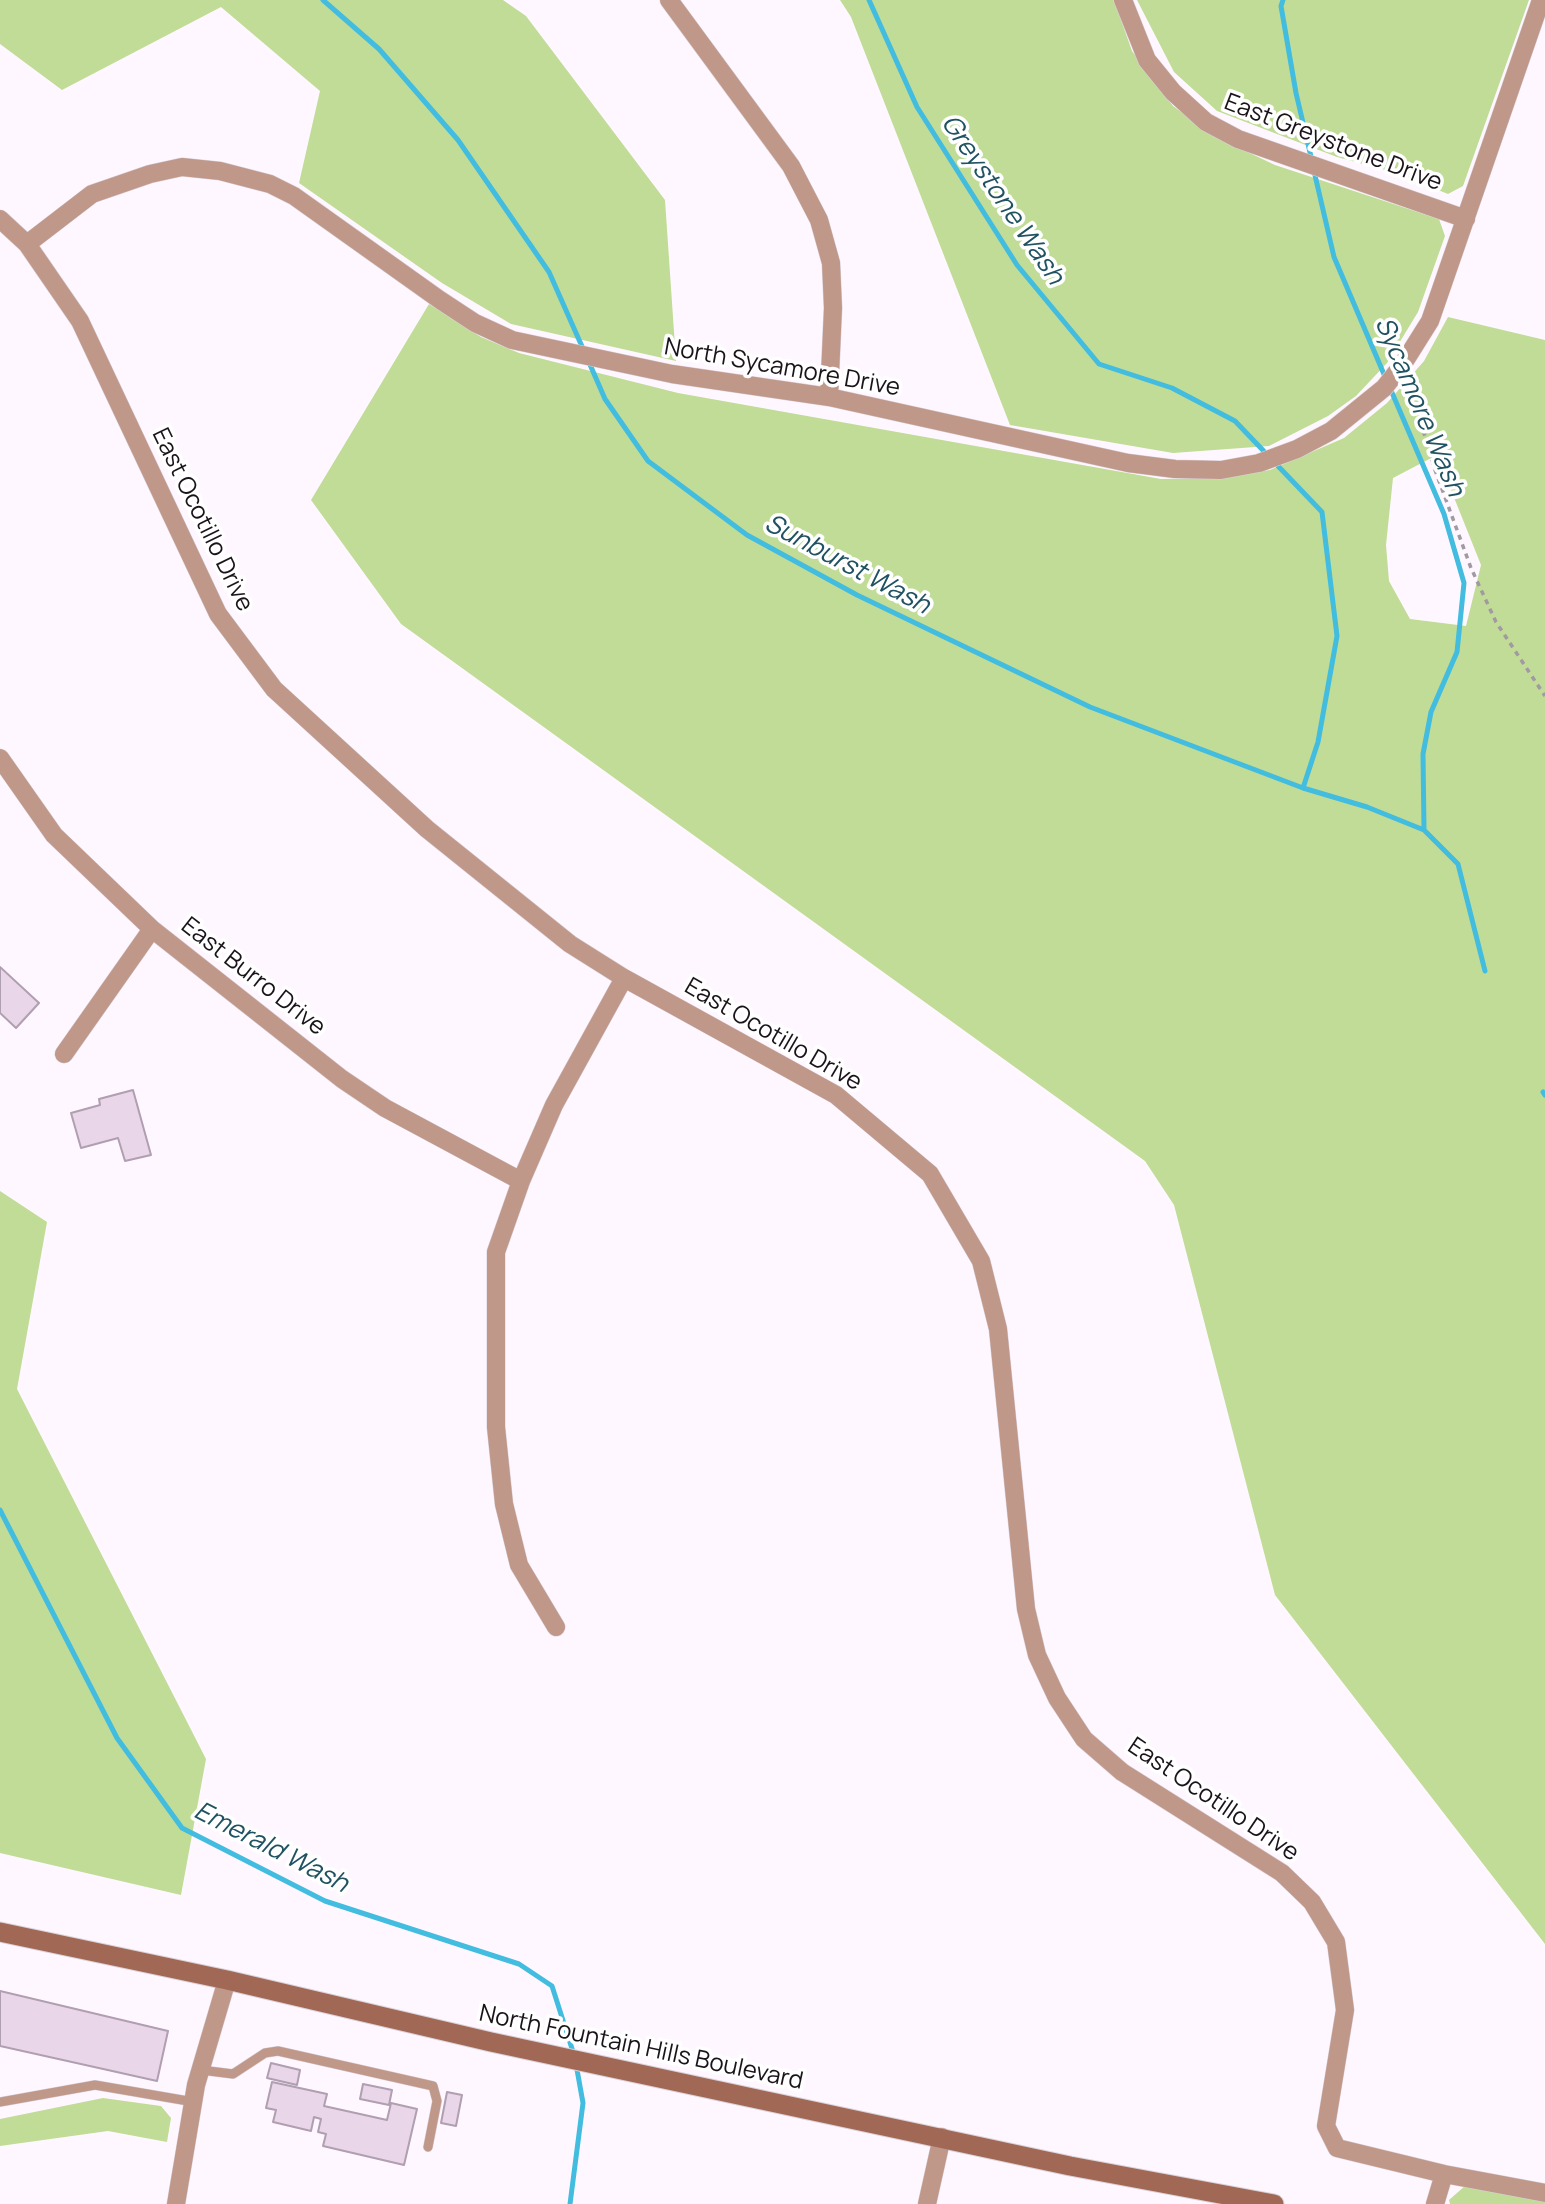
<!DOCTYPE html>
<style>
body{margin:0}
canvas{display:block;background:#fff7ff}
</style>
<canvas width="1545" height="2204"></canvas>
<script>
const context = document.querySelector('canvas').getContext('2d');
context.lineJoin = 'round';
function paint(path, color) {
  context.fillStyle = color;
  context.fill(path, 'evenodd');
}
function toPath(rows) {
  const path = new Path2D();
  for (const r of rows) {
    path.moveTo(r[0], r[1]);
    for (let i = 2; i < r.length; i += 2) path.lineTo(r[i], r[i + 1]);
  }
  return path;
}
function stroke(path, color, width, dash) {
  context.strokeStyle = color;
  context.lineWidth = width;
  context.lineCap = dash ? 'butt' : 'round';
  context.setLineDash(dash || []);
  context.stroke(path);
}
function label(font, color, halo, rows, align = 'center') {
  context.font = font + ' Manrope,sans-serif';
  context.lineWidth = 7;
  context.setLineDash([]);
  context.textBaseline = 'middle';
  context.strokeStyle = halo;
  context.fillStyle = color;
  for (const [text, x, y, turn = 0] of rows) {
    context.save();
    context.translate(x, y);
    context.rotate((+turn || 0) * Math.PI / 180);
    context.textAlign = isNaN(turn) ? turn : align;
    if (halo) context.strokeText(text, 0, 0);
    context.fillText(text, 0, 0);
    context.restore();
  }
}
paint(toPath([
 [0,0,503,0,526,16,665,200,676,361,511,324,442,283,299,183,320,91,221,7,62,90,0,44],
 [840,0,1114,0,1132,51,1173,106,1216,137,1275,165,1439,219,1445,236,1418,312,1387,363,1356,396,1328,416,1269,446,1173,453,1010,425,851,17],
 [1137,0,1529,0,1463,186,1448,194,1393,172,1337,157,1217,111,1174,72],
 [429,304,481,337,519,353,678,393,1161,479,1214,478,1270,470,1344,438,1387,403,1424,361,1448,317,1545,340,1545,1944,1275,1595,1174,1205,1145,1161,401,624,311,500],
 [1437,455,1481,565,1466,626,1410,619,1389,581,1386,545,1393,478],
 [0,1191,47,1222,17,1389,206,1759,181,1895,0,1853],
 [103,2098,161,2106,171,2118,167,2142,108,2131,0,2146,0,2119],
 [1466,2185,1545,2202,1545,2204,1450,2204,1449,2200]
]), '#c1dc97');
stroke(toPath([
 [323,0,379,49,458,140,549,272,584,351],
 [869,0,917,107,1017,265,1099,364,1172,388,1235,421,1322,512,1337,636,1318,742,1303,788],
 [1283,0,1281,6,1296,93,1312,161],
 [1314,171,1334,257,1386,379],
 [588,360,605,399,648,461,747,535,857,595,1090,707,1303,788,1367,807,1424,830,1458,864,1485,971],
 [1390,388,1444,514,1464,583,1457,652,1431,712,1423,754,1424,830],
 [1543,1092,1545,1095],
 [0,1510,117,1738,182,1828,325,1901,519,1964,552,1986,574,2055],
 [570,2204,583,2103,576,2064]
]), '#42bcdf', 5);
const building = toPath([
 [0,967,39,1003,16,1028,0,1013,0,967],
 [133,1090,151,1155,125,1161,118,1138,81,1148,71,1113,100,1105,99,1099,133,1090],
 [0,1991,168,2031,157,2081,0,2046,0,1991],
 [271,2063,300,2070,297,2085,267,2078,271,2063],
 [272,2082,327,2094,324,2106,387,2120,391,2103,417,2109,404,2165,323,2146,326,2134,318,2132,321,2119,314,2117,311,2131,273,2122,276,2110,266,2108,272,2082],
 [363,2084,392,2090,389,2105,360,2099,363,2084],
 [447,2092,462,2095,456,2126,441,2123,447,2092]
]);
paint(building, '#e9d6e9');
stroke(building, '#b09fb0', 2);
const service = toPath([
 [201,2070,233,2074,265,2053,278,2051,433,2086,437,2101,428,2147],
 [0,2102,95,2085,194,2102]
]);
const minor = toPath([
 [669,0,791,166,819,220,831,263,833,308,829,397],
 [1123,0,1147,60,1173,92,1206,122,1238,139,1466,219],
 [0,219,27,244,80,321,218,614,274,689,427,829,570,944,624,978,836,1095,930,1174,981,1261,998,1329,1026,1609,1037,1655,1057,1698,1084,1739,1122,1772,1282,1873,1312,1902,1336,1942,1345,2010,1326,2126,1337,2148,1444,2174,1545,2193],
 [27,244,92,194,150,174,182,167,220,171,270,184,294,196,440,300,475,323,512,340,672,374,829,397,1128,463,1175,469,1221,470,1259,463,1297,449,1331,431,1384,388,1403,364,1430,321,1541,0],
 [0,758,54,835,152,929,342,1079,385,1108,521,1181],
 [64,1054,152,929],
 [556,1627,519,1565,504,1504,496,1427,496,1252,521,1181,554,1105,624,978],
 [176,2204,196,2085,227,1980],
 [927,2204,942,2137],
 [1435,2204,1444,2174]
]);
const secondary = toPath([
 [0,1932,227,1980,491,2042,1070,2166,1274,2204]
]);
stroke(service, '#dad3da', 10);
stroke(minor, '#dad3da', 19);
stroke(secondary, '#dad3da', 21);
stroke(toPath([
 [1409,383,1435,470,1471,568,1496,622,1545,696]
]), '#a19aa1', 3.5, [5, 5]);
stroke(service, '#c0988a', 9);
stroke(minor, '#c0988a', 18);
stroke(secondary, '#a16855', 19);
label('24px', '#1a141a', '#fff', [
 ["East Greystone Drive",1333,143,21],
 ["North Sycamore Drive",782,368,10],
 ["East Ocotillo Drive",202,520,64],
 ["East Burro Drive",253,977,38],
 ["East Ocotillo Drive",773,1035,30],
 ["East Ocotillo Drive",1213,1800,34],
 ["North Fountain Hills Boulevard",641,2048,12]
]);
label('italic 26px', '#205261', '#fff', [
 ["Greystone Wash",1002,200,56],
 ["Sycamore Wash",1419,407,67],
 ["Sunburst Wash",847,565,28],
 ["Emerald Wash",271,1848,27]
]);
</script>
